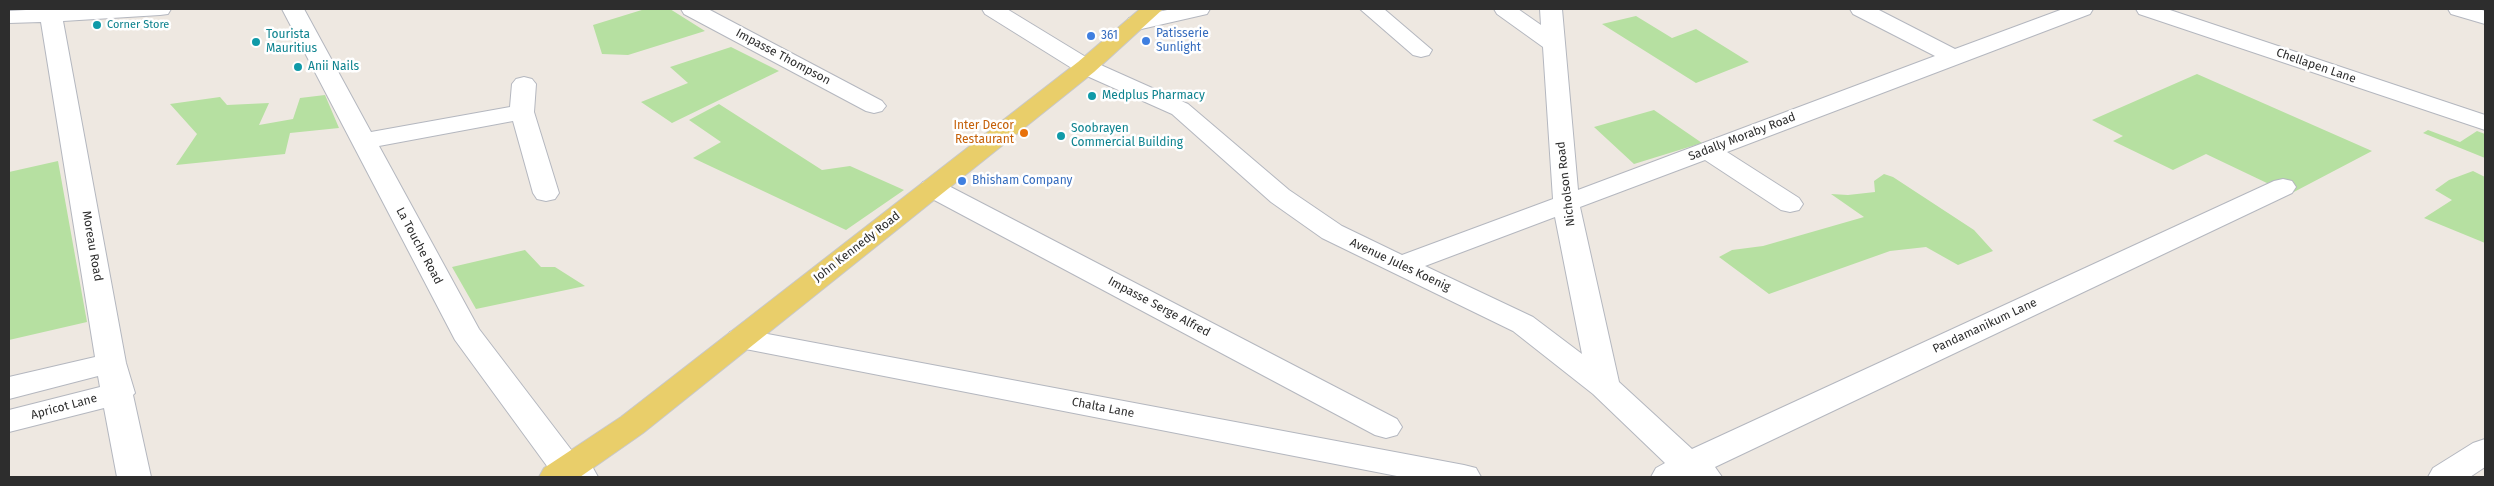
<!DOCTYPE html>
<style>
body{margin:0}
#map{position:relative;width:2494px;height:486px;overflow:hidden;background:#eee8e1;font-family:"Fira Sans",sans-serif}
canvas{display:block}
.frame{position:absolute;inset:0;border:10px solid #2d2d2d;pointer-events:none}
</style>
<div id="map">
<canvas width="2494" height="486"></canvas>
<div class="frame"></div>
</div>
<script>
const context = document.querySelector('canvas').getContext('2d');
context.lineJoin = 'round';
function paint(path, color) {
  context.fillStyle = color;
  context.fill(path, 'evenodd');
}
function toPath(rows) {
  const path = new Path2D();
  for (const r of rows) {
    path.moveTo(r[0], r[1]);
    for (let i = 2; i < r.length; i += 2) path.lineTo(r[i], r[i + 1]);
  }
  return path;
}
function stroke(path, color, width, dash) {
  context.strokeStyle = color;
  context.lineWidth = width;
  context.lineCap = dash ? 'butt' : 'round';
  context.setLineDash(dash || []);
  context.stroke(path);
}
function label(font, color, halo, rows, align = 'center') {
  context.font = font + ' "Fira Sans",sans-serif';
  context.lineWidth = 5;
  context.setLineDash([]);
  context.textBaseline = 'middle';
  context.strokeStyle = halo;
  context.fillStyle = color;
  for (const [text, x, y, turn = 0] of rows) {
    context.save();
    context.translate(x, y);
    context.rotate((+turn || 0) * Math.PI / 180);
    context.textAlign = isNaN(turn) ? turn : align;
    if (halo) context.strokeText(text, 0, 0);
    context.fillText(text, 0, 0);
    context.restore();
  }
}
paint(toPath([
 [645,9,670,9,705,31,628,55,602,54,593,25],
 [1636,16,1672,38,1696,29,1749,62,1696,83,1602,24],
 [731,47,779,71,672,123,641,102,688,83,670,67],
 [2197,74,2372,151,2290,194,2206,154,2173,170,2113,141,2123,136,2092,120],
 [325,95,339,128,290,133,285,154,176,165,197,134,170,104,220,97,227,105,269,103,259,125,293,119,300,98],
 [719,104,822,170,850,166,904,190,846,230,693,158,721,142,689,120],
 [1654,110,1702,143,1634,164,1594,127],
 [2428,130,2460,142,2477,131,2485,134,2485,158,2423,133],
 [58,161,87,322,9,340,9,172],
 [2473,171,2485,177,2485,243,2424,218,2452,200,2435,190,2449,180],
 [1884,174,1893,177,1974,230,1993,251,1958,265,1926,247,1890,251,1769,294,1719,257,1732,250,1763,246,1864,217,1831,194,1848,195,1875,192,1874,181],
 [525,250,541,267,555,267,585,286,476,309,452,267]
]), '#b6e0a1');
const minor = toPath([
 [43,9,171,9,168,14,160,15,63,21,126,363,135,393,133,395,151,477,117,477,104,408,9,432,9,410,100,387,98,376,9,399,9,377,95,357,41,22,9,23,9,11,43,9],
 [282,9,304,9,371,132,510,107,512,84,516,79,524,77,532,79,536,84,534,112,559,193,555,199,546,201,537,199,533,193,513,121,379,146,479,329,579,460,593,468,598,477,555,477,455,340,282,9],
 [681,9,708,9,882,101,886,106,882,111,874,113,866,111,684,14,681,9],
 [982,9,1007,9,1094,62,1188,104,1289,190,1342,226,1402,255,1553,199,1543,47,1497,14,1494,9,1518,9,1541,25,1540,9,1562,9,1578,190,1935,56,1853,14,1850,9,1877,9,1955,49,2063,9,2093,9,2090,14,1727,152,1799,198,1803,204,1799,210,1790,212,1781,210,1705,160,1580,207,1619,382,1692,449,2274,181,2283,179,2292,181,2296,187,2292,193,1715,467,1722,477,1651,477,1656,468,1665,463,1593,394,1513,331,1322,238,1271,202,1172,114,1078,72,985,14,982,9],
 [1555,217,1582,354,1533,317,1425,266,1555,217],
 [1172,9,1210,9,1207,14,1137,30,1129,28,1126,23,1129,18,1172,9],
 [1360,9,1384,9,1432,50,1429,55,1421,57,1413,55,1360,9],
 [2136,9,2167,9,2485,115,2485,130,2139,14,2136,9],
 [2448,9,2479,9,2485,11,2485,24,2451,14,2448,9],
 [932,180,941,182,1397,419,1402,427,1397,435,1386,438,1375,435,923,194,919,188,923,182,932,180],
 [741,329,1464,465,1476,468,1481,477,1402,477,730,346,726,339,730,332,741,329],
 [2485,439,2485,467,2470,477,2428,477,2433,468,2473,443,2485,439]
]);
const major = toPath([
 [1140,9,1163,9,1094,72,643,433,580,477,539,477,544,468,621,417,1078,62,1140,9]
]);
stroke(minor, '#b4b7bf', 2);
stroke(major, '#c8c8c8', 2);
paint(minor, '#fff');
paint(major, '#e9ce6a');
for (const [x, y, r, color] of [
 [97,25,5,"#0f9aa8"],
 [1091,36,5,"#3f7fe0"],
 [1146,41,5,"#3f7fe0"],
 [256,42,5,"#0f9aa8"],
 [298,67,5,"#0f9aa8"],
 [1092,96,5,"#0f9aa8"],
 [1024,133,5,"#e8710a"],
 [1061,136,5,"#0f9aa8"],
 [962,181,5,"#3f7fe0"]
]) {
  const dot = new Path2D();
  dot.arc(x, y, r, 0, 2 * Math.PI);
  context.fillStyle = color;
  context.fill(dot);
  stroke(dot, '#fff', 2);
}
label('11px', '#0d838f', '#fff', [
 ["Corner Store",107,25]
], 'left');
label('12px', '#366cbe', '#fff', [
 ["Patisserie",1156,34],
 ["Sunlight",1156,48],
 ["361",1101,36],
 ["Bhisham Company",972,181]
], 'left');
label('12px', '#0d838f', '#fff', [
 ["Tourista",266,35],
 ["Mauritius",266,49],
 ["Anii Nails",308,67],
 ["Medplus Pharmacy",1102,96],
 ["Soobrayen",1071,129],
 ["Commercial Building",1071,143]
], 'left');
label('12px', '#2d2d2d', '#fff', [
 ["Impasse Thompson",783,57,28],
 ["Chellapen Lane",2316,66,19],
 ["Sadally Moraby Road",1742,137,-21],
 ["Nicholson Road",1566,184,-97],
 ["Moreau Road",92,246,80],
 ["La Touche Road",419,246,62],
 ["John Kennedy Road",857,247,-38],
 ["Avenue Jules Koenig",1400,265,25],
 ["Impasse Serge Alfred",1159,307,28],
 ["Pandamanikum Lane",1985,326,-25],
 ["Apricot Lane",64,407,-15],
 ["Chalta Lane",1103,408,11]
]);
label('12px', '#c56008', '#fff', [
 ["Inter Decor",1014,126],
 ["Restaurant",1014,140]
], 'right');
</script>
